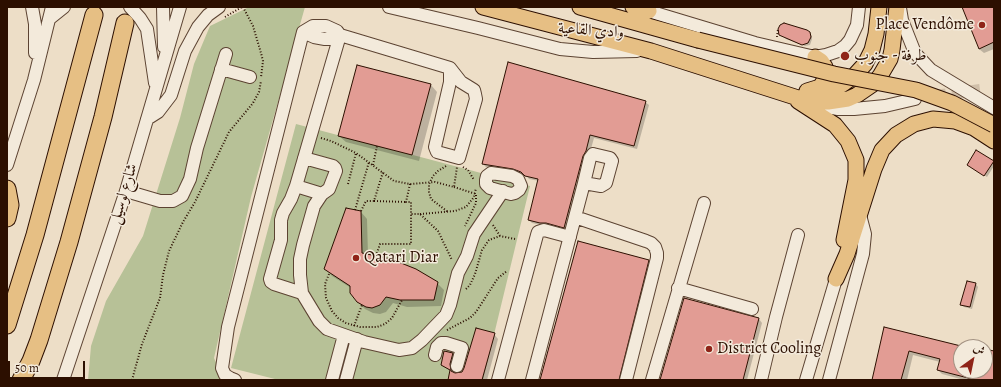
<!DOCTYPE html>
<meta charset="utf-8">
<style>
body{margin:0}
#map{position:relative;width:1001px;height:387px;overflow:hidden;background:#eddec7;font-family:Alegreya,Amiri,serif}
canvas{display:block}
.frame{position:absolute;inset:0;border:8px solid #2c0f00;pointer-events:none}
.north{position:absolute;left:953px;top:339px;width:40px;height:40px;box-sizing:border-box;background:#f3eadb;border:1px solid #a39283;border-radius:50%;rotate:33deg;font-size:11px;font-weight:700;line-height:16px;text-align:center;color:#2c0f00}
.north::after{content:'';display:block;margin:auto;width:14px;height:18px;background:#8f2418;clip-path:polygon(50% 0,100% 100%,50% 72%,0 100%)}
.scale{position:absolute;left:8px;top:361px;width:77px;height:18px;box-sizing:border-box;border:2px solid #2c0f00;border-top:0;padding-left:5px;font-size:12px;line-height:14px;white-space:nowrap;color:#2c0f00;-webkit-text-stroke:3px #f3eadb;paint-order:stroke}
</style>
<div id="map">
<canvas width="1001" height="387"></canvas>
<div class="frame"></div>
<div class="north">ش</div>
<div class="scale">50 m</div>
</div>
<script>
const context = document.querySelector('canvas').getContext('2d');
context.lineJoin = 'round';
function paint(path, color) {
  context.fillStyle = color;
  context.fill(path, 'evenodd');
}
function toPath(rows) {
  const path = new Path2D();
  for (const r of rows) {
    path.moveTo(r[0], r[1]);
    for (let i = 2; i < r.length; i += 2) path.lineTo(r[i], r[i + 1]);
  }
  return path;
}
function stroke(path, color, width, dash) {
  context.strokeStyle = color;
  context.lineWidth = width;
  context.lineCap = dash ? 'butt' : 'round';
  context.setLineDash(dash || []);
  context.stroke(path);
}
function label(font, color, halo, rows, align = 'center') {
  context.font = font + ' Alegreya,Amiri,serif';
  context.lineWidth = 3;
  context.setLineDash([]);
  context.textBaseline = 'middle';
  context.strokeStyle = halo;
  context.fillStyle = color;
  for (const [text, x, y, turn = 0] of rows) {
    context.save();
    context.translate(x, y);
    context.rotate((+turn || 0) * Math.PI / 180);
    context.textAlign = isNaN(turn) ? turn : align;
    if (halo) context.strokeText(text, 0, 0);
    context.fillText(text, 0, 0);
    context.restore();
  }
}
paint(toPath([
 [249,7,305,7,251,197,214,358,224,380,88,380,91,346,106,301,143,236,180,118,194,64,210,26],
 [296,124,530,186,483,380,279,380,231,368]
]), '#b7c197');
paint(toPath([
 [964,7,994,7,994,49,984,53,979,49],
 [784,24,806,31,812,36,812,39,810,45,805,46,786,39,779,32],
 [431,85,437,92,419,161,346,142,339,136],
 [645,102,649,105,637,149,594,138,568,231,532,223,529,220,539,181,529,179,526,175,518,172,486,167,483,164],
 [993,162,994,166,987,177,969,165],
 [361,212,367,219,368,255,437,283,444,290,441,306,407,307,393,303,386,312,380,314,373,313,365,309,358,302,351,288,332,276,326,269],
 [648,261,652,265,622,380,540,380],
 [968,282,976,284,978,287,972,309,964,307,961,304],
 [759,319,762,323,747,380,661,380],
 [884,328,961,347,961,371,985,371,985,350,994,352,994,380,964,380,942,374,938,370,940,362,913,355,907,380,873,380],
 [494,334,498,339,487,380,449,380,451,371,442,365,452,354,457,358,454,373,463,372]
]), '#0003');
const building = toPath([
 [962,7,994,7,994,42,979,49,962,7],
 [784,23,807,30,810,32,811,37,808,43,802,45,779,35,778,29,780,25,784,23],
 [508,62,646,101,634,146,590,135,586,151,583,156,564,228,546,223,540,223,528,220,538,179,525,176,521,172,513,169,482,164,508,62],
 [357,65,431,84,412,155,338,136,357,65],
 [976,150,994,161,984,176,967,165,976,150],
 [346,208,361,211,362,253,391,259,416,269,438,282,434,300,400,300,386,297,380,305,372,308,366,307,357,302,350,293,350,286,324,269,346,208],
 [578,241,649,260,619,380,540,380,578,241],
 [967,281,976,283,970,307,960,305,967,281],
 [684,298,759,318,743,380,660,380,684,298],
 [884,327,961,346,961,371,985,371,985,349,994,351,994,380,976,380,937,370,940,359,909,351,901,380,872,380,884,327],
 [476,328,495,333,482,380,448,380,450,370,441,365,444,351,453,353,450,364,451,371,455,373,462,372,464,368,476,328]
]);
paint(building, '#e29c94');
stroke(building, '#2c0f00', 1);
stroke(toPath([
 [934,96,980,90]
]), '#d0bfa9', 12, [12, 6]);
const minor = toPath([
 [32,7,35,24,35,53],
 [130,7,140,18,147,29,155,83],
 [163,7,164,47],
 [389,7,478,28,560,49,593,52,637,51],
 [900,8,902,20,915,53,931,70,994,108],
 [642,9,755,43,815,57,826,55,838,51,845,46,850,40,857,25,859,7],
 [49,19,64,7],
 [303,32,314,37,325,39,339,39],
 [221,69,250,77],
 [820,106,838,109,854,109,885,106,915,99],
 [147,119,158,112,171,95,185,51,198,27,208,15,219,7],
 [593,154,610,158,612,161,606,183,601,186,584,183,590,158,593,154],
 [304,158,333,166,335,168,336,171,329,189,322,194,314,206,303,245,300,259,300,275,302,293,319,321,327,329,364,342,399,350,412,348,422,340,446,315,450,305,458,273,467,256,474,234,503,191],
 [7,165,34,80,52,7],
 [491,173,512,176,518,179,521,186,519,190,515,193,511,194,490,188,486,184,486,180,487,176,491,173],
 [296,186,322,194],
 [126,191,160,201,173,201,182,196,190,179,197,148,226,54],
 [575,217,646,241,651,243,655,247,657,253,657,258,626,380],
 [678,288,752,309],
 [302,293,274,284,271,282,270,279,281,240,281,220,283,213,291,199,296,186,340,35],
 [435,355,437,347,441,343,446,343,462,348,457,366],
 [63,380,126,191,180,7],
 [235,380,230,378,225,375,222,368,228,327,303,32,313,26,326,26,337,31,340,35,450,68,461,82,474,90,475,94,476,99,459,158,437,152,435,147,450,82,450,68],
 [332,380,344,335],
 [346,380,357,339],
 [498,380,537,235,538,232,544,230,570,237],
 [532,380,584,183],
 [652,380,704,203],
 [761,380,776,317,798,235],
 [806,380,836,279],
 [829,380,863,254,865,234,860,215]
]);
const major = toPath([
 [483,7,651,51,798,98,818,102,828,102,848,99,857,95,873,84,880,76,890,59,892,50,897,7],
 [580,7,698,40],
 [633,7,649,11],
 [807,91,820,87,824,81,826,74,825,67,821,61,815,57],
 [805,95,831,90,843,84,854,76,865,64,872,50,876,34,879,7],
 [798,101,835,125,848,141,856,160,856,180,844,240],
 [836,279,847,254,874,169,882,150,896,135,914,124,933,119,955,121,974,128,994,141]
]);
const highway = toPath([
 [7,189,10,205,7,218],
 [7,325,35,235,94,15],
 [21,380,31,361,39,340,69,242,103,117,125,23]
]);
stroke(minor, '#5c4332', 14);
stroke(major, '#2c0f00', 17);
stroke(highway, '#2c0f00', 19);
stroke(toPath([
 [243,7,253,26,261,53,263,61,261,77],
 [225,17,242,7],
 [777,37,778,29],
 [321,138,331,141,356,153,394,181,410,184,435,182,454,187,457,167],
 [373,165,377,146],
 [446,166,438,171,433,176,429,184,429,192,431,199,448,212],
 [463,167,468,170,474,180],
 [348,184,356,153],
 [410,184,406,202,411,202,411,214,420,214,438,231,452,260],
 [454,187,476,194,476,203,465,226],
 [374,201,406,202],
 [355,210,369,162],
 [361,211,366,201,374,201,383,172],
 [420,214,455,211,466,207,474,197,476,188],
 [493,225,500,236],
 [376,256,380,244,411,244,411,214],
 [329,274,325,284,326,298,332,311,338,318,346,323,360,327,377,327,385,324,392,318,402,300],
 [466,289,470,285,475,274,482,250,489,240,500,236,515,239],
 [354,326,362,305],
 [447,330,470,318,476,312,498,278,507,271],
 [132,380,142,344,160,298,163,275,169,251,183,222,195,202,229,132,253,103,259,92,261,81]
]), '#2c0f00', 2, [1, 2]);
stroke(minor, '#f3eadb', 12);
stroke(major, '#e6bf84', 15);
stroke(highway, '#e6bf84', 17);
const majorBridge = toPath([
 [698,40,834,74,916,90,952,103,994,125]
]);
stroke(majorBridge, '#2c0f00', 17, []);
stroke(majorBridge, '#e6bf84', 15);
for (const [x, y, r, color] of [
 [982,25,4,"#8f2418"],
 [845,56,5,"#8f2418"],
 [356,258,4,"#8f2418"],
 [709,349,4,"#8f2418"]
]) {
  const dot = new Path2D();
  dot.arc(x, y, r, 0, 2 * Math.PI);
  context.fillStyle = color;
  context.fill(dot);
  stroke(dot, '#f3eadb', 1.5);
}
label('16px', '#2c0f00', '#f3eadb', [
 ["Place Vendôme",974,25,"right"],
 ["طرفة - جنوب",854,56],
 ["Qatari Diar",364,258],
 ["District Cooling",717,349]
], 'left');
label('16px', '#2c0f00', '#f3eadb', [
 ["وادي القاعية",591,31,4],
 ["شارع لوسيل",124,194,-73]
]);
</script>
